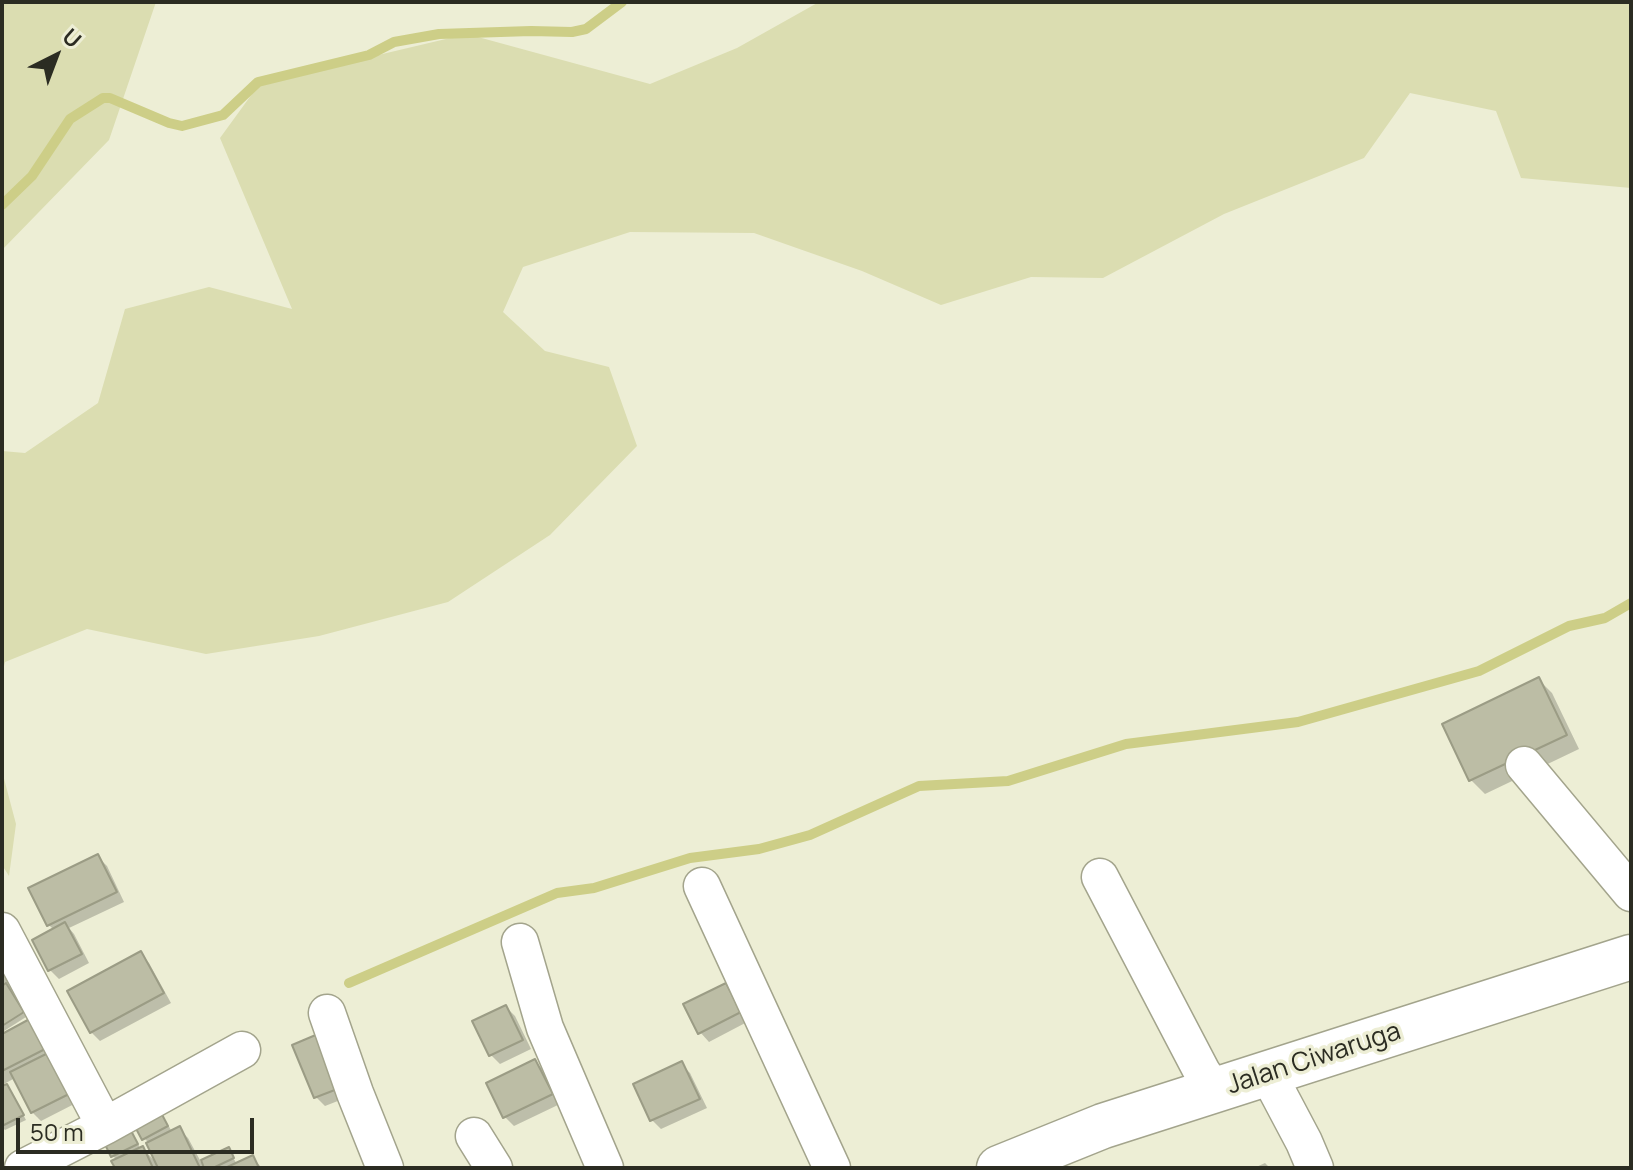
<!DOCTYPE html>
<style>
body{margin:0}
#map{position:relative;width:1633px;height:1170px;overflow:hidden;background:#edeed5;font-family:Manrope,sans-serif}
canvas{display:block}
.frame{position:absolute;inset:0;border:4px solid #2b2c22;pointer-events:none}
.north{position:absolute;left:16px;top:16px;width:80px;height:80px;-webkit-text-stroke:6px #edeed5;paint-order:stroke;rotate:42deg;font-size:22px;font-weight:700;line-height:32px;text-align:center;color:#2b2c22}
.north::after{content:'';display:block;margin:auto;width:28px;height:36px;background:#2b2c22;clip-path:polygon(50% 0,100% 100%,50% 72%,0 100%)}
.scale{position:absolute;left:16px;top:1118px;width:238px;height:36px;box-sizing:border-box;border:4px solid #2b2c22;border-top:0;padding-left:10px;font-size:24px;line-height:28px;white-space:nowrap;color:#2b2c22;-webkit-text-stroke:6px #edeed5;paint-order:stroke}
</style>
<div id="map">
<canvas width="1633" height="1170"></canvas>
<div class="frame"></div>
<div class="north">U</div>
<div class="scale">50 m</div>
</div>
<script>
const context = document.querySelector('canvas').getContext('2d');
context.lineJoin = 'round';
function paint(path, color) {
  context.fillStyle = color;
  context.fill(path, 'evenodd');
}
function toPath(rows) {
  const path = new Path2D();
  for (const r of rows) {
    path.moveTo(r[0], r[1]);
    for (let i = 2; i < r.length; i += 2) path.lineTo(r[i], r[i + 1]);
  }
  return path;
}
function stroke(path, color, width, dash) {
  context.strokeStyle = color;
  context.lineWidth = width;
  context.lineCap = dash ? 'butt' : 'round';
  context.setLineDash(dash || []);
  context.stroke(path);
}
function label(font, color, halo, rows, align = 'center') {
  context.font = font + ' Manrope,sans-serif';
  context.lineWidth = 7;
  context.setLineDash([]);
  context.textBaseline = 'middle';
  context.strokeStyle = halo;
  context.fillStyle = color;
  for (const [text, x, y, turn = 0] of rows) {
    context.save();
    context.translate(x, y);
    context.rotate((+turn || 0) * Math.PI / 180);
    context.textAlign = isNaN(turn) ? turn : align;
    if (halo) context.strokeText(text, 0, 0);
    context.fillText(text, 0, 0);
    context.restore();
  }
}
paint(toPath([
 [2,2,156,2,109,140,2,250],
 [819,2,1631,2,1631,188,1521,178,1496,111,1410,93,1364,158,1224,214,1103,278,1031,277,941,305,862,271,754,233,630,232,523,267,503,312,545,351,609,367,637,446,550,535,448,602,319,636,206,654,87,629,5,662,2,675,2,451,25,453,98,403,125,309,209,287,292,309,220,138,260,83,467,34,650,84,737,48],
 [2,771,16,824,9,876,2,865]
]), '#dbddb1');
paint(toPath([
 [1538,679,1552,693,1579,749,1485,794,1471,780],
 [98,857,107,866,124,902,69,928,74,934,89,963,59,979,50,970,54,930,48,924],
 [2,952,20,987,10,991,26,1017,4,1031,2,1029],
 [140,954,149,963,171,1003,100,1041,91,1032],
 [726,985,735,994,749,1021,709,1042,700,1032],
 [506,1007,515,1016,531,1049,500,1064,491,1055],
 [37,1018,84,1099,41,1121,32,1112,15,1078,4,1084,10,1090,26,1120,5,1130,2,1127,2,1037],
 [295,1046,348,1097,325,1106,316,1097],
 [535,1061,544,1071,560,1104,514,1126,505,1117,489,1084],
 [681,1064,690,1073,707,1108,661,1129,652,1120,635,1085],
 [162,1114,172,1132,179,1129,188,1138,201,1162,228,1150,237,1164,252,1157,262,1168,205,1168,203,1166,203,1168,117,1168,117,1160,113,1156,104,1139,132,1131,141,1150,143,1149,157,1163,148,1142,144,1138],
 [1265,1163,1270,1168,1254,1168]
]), '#0003');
stroke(toPath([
 [2,205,32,176,70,119,103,98,110,98,169,123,182,126,223,115,258,82,369,55,394,42,439,34,531,31,572,32,586,29,622,2],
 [349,983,557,893,594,888,690,858,759,849,810,835,919,786,1008,781,1126,744,1298,722,1479,671,1569,626,1605,618,1631,603]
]), '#cdce87', 10);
const building = toPath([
 [1539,677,1567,735,1469,781,1442,724,1539,677],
 [98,854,117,892,47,926,28,888,98,854],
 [65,922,82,954,48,971,32,940,65,922],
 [141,951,164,993,90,1033,67,991,141,951],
 [6,983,24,1012,2,1026,2,986,6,983],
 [726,983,741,1012,698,1034,683,1004,726,983],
 [506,1005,523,1040,489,1056,472,1021,506,1005],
 [37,1015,53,1045,2,1071,2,1034,37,1015],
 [318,1034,340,1088,314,1098,292,1045,318,1034],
 [56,1049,77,1090,31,1113,10,1072,56,1049],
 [535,1059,553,1094,503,1118,486,1083,535,1059],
 [682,1061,700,1099,650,1121,633,1084,682,1061],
 [7,1084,24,1115,2,1126,2,1086,7,1084],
 [158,1107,168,1126,142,1140,132,1121,158,1107],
 [128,1125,138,1144,111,1157,102,1138,128,1125],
 [180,1126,200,1168,158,1168,146,1143,180,1126],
 [143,1146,153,1168,115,1168,111,1161,143,1146],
 [229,1147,234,1158,213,1168,204,1168,201,1160,229,1147],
 [253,1155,259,1168,225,1168,253,1155]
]);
paint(building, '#bcbda5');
stroke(building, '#9b9c85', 2);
const minor = toPath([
 [1524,765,1631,893],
 [1100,877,1202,1072,1214,1090],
 [702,886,832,1168],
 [2,931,105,1126],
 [520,942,545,1028,605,1168],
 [327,1013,355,1093,385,1168],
 [1268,1074,1304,1142,1315,1168],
 [474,1136,494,1168],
 [23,1168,105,1126,242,1050]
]);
const tertiary = toPath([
 [999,1168,1103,1126,1631,957]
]);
stroke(minor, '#a3a48c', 39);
stroke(tertiary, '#a3a48c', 47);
stroke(minor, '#fff', 36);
stroke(tertiary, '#fff', 44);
label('26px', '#2b2c22', '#edeed5', [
 ["Jalan Ciwaruga",1314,1059,-18]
]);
</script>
